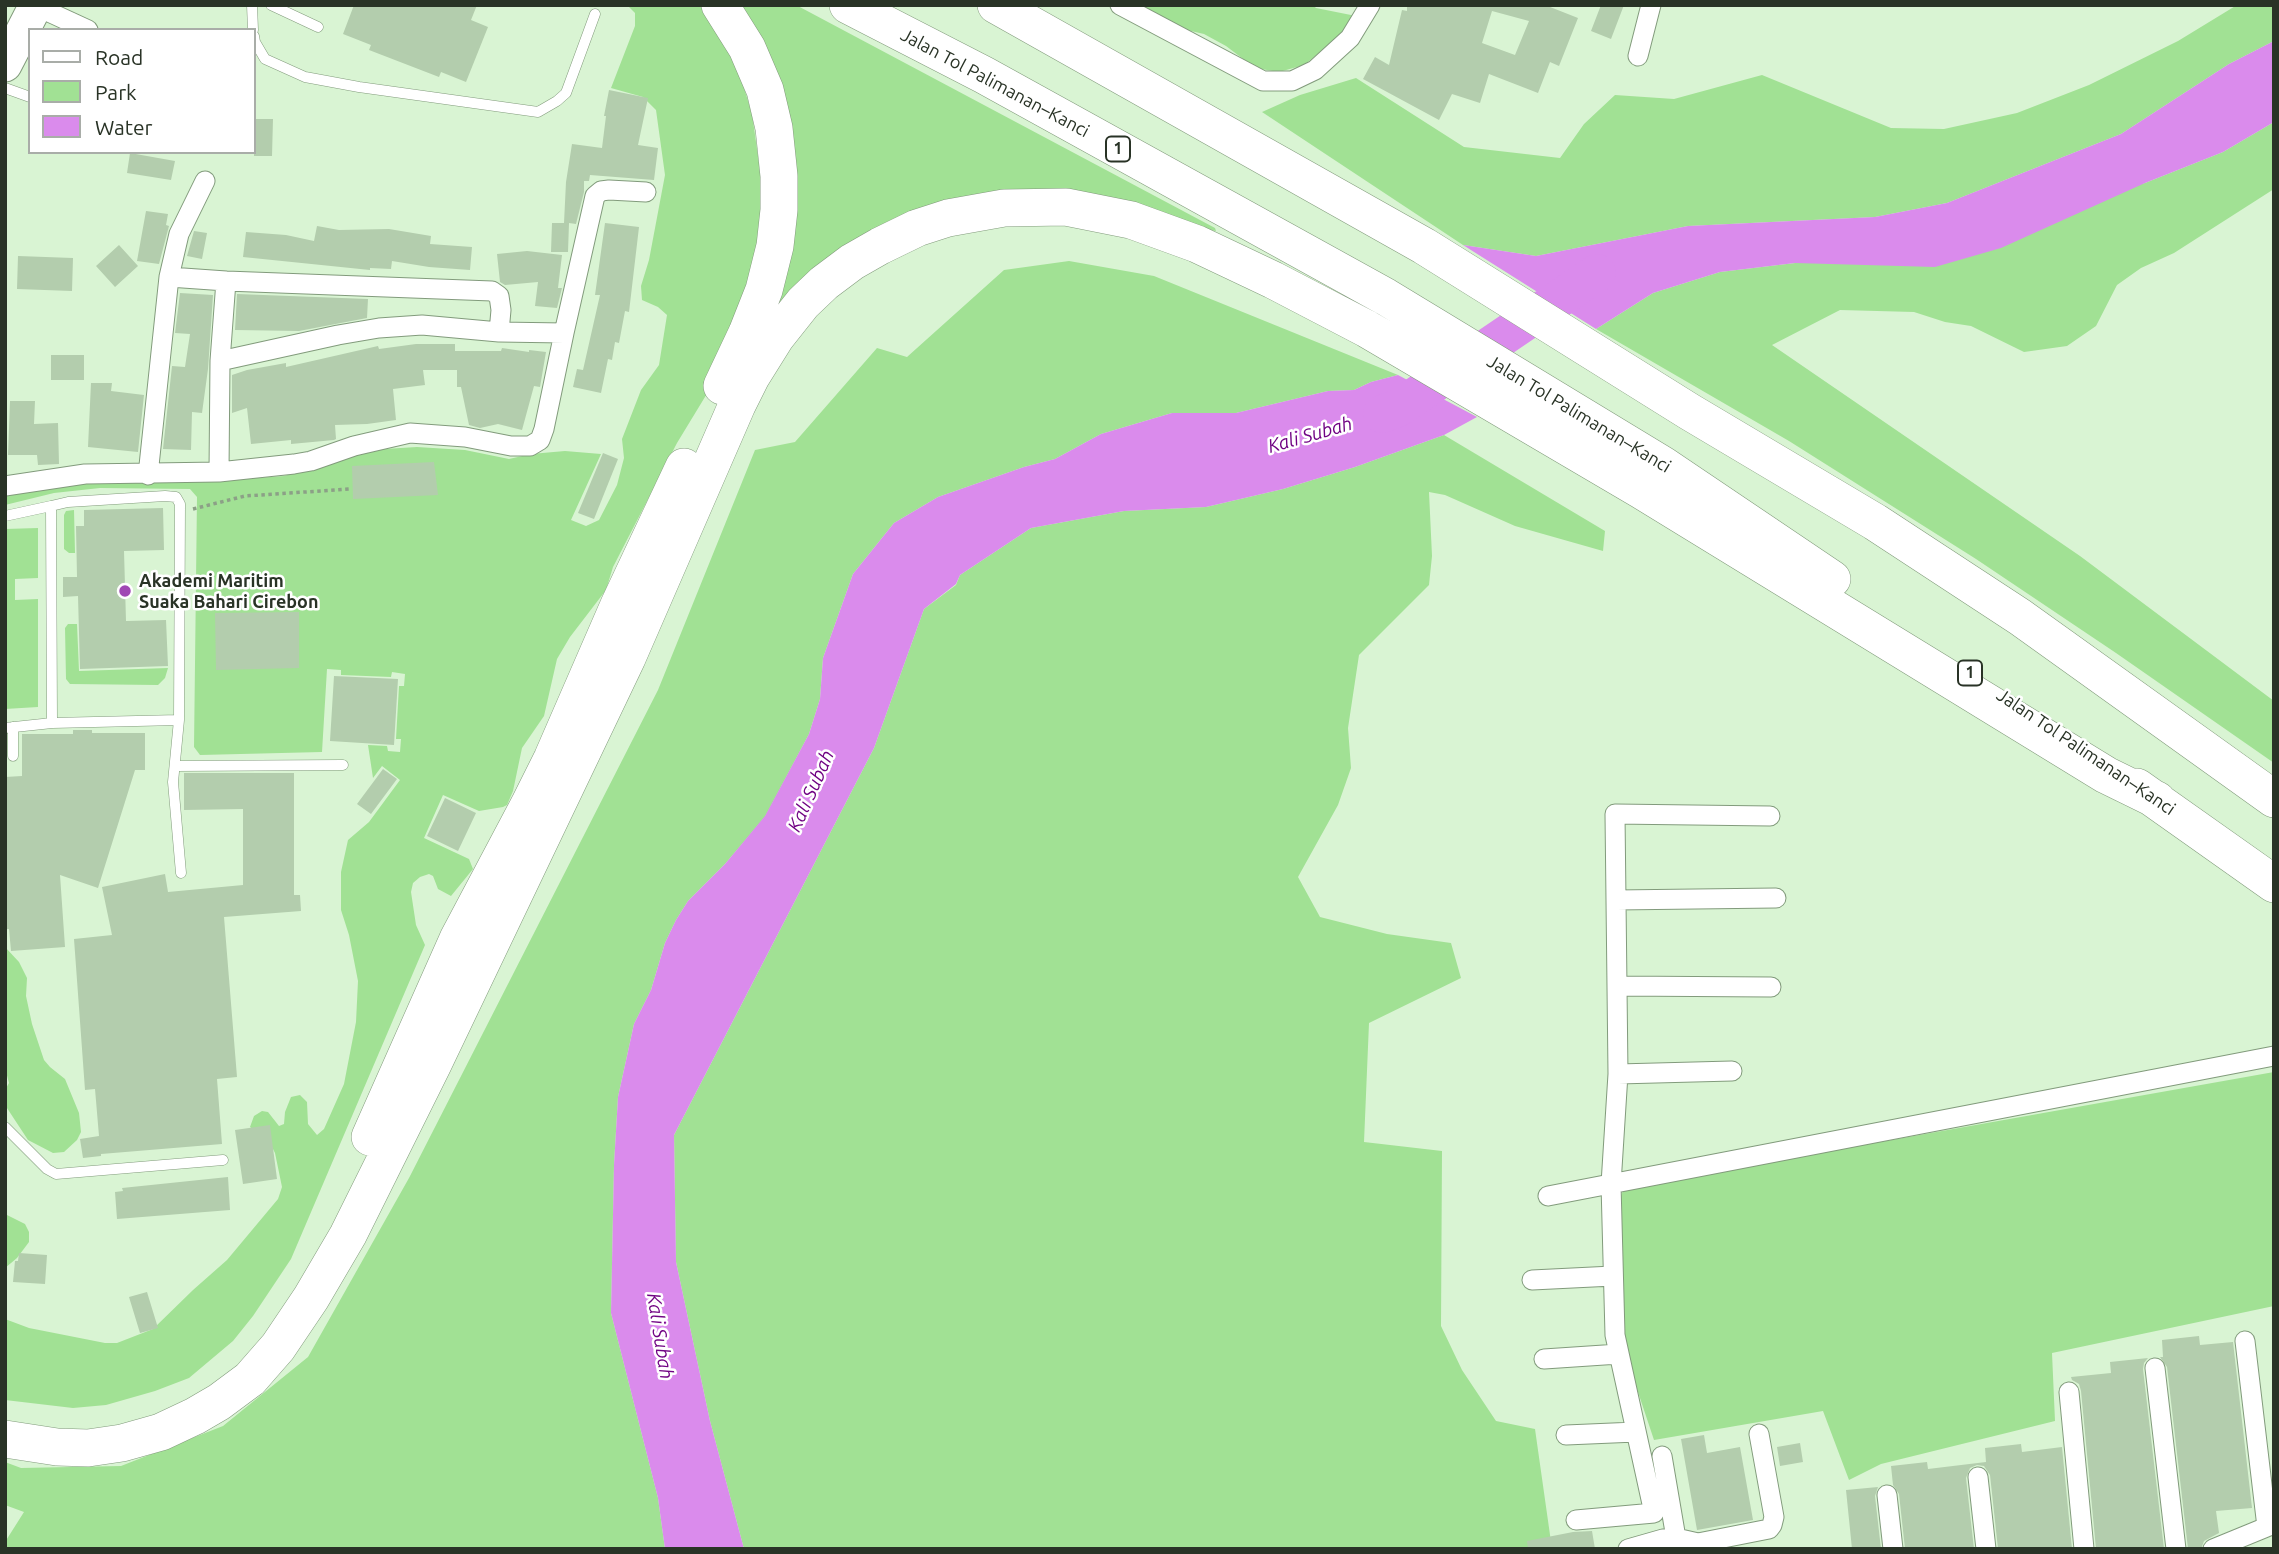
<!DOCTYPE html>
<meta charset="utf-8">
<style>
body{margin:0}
#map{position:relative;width:2279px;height:1554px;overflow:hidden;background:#d9f4d3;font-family:Ubuntu,sans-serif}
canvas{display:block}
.frame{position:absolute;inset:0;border:7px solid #293326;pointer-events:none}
.legend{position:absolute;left:28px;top:28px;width:228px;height:126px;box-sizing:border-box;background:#fff;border:2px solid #a9ada8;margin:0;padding:9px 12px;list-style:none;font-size:21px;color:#293326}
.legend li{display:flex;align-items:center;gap:14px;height:35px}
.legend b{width:35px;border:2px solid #a9ada8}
</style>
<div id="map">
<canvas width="2279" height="1554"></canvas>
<div class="frame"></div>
<ul class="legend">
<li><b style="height:9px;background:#fff"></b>Road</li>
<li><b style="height:19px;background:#a1e194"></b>Park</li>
<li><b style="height:19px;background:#da8bec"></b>Water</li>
</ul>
</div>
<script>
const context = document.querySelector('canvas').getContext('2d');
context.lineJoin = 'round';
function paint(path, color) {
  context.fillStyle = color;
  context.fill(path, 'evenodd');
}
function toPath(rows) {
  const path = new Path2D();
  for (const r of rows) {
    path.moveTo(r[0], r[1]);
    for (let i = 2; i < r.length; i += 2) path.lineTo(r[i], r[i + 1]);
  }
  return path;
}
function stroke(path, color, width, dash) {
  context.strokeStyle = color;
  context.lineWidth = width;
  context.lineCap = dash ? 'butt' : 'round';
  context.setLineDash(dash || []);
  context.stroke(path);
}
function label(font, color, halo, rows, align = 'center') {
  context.font = font + ' Ubuntu,sans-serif';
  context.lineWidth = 5;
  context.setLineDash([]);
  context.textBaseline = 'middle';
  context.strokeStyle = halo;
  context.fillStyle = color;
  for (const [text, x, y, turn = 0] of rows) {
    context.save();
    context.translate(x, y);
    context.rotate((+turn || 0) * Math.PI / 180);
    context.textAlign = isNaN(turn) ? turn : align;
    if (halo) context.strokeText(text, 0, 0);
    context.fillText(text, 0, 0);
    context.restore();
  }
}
paint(toPath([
 [627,5,700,5,704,8,716,23,741,78,752,114,767,219,762,257,708,392,677,443,613,567,606,590,570,637,557,659,544,716,522,748,513,791,507,805,503,807,479,811,443,795,424,838,469,859,473,869,451,896,438,889,433,876,429,874,420,877,413,883,411,892,416,925,425,945,291,1259,253,1316,233,1341,189,1378,155,1391,106,1405,73,1408,5,1400,5,1319,29,1328,105,1343,117,1343,153,1329,193,1290,227,1260,278,1199,282,1187,275,1153,270,1143,250,1127,254,1116,262,1111,268,1112,279,1126,284,1124,285,1112,291,1097,300,1095,307,1102,308,1124,317,1135,324,1129,344,1084,356,1022,358,981,349,935,341,910,341,872,348,840,369,822,400,780,382,766,373,778,368,745,387,746,388,751,400,752,401,739,396,739,399,686,404,686,405,674,392,672,391,677,341,675,341,670,327,669,322,752,200,755,194,747,197,497,190,489,100,488,54,493,5,505,5,495,96,480,199,482,284,476,359,454,384,449,417,447,465,450,509,459,531,454,565,451,601,454,571,520,586,526,599,520,617,485,624,458,622,439,641,390,659,365,667,315,658,307,642,300,641,286,649,260,665,175,656,110,643,97,611,88,635,26,635,13],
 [735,5,796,5,1215,228,1216,231,996,198,772,327,788,254],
 [1136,5,1313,5,1316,8,1356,16,1339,37,1304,65,1279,72,1255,68,1226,46,1204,34,1178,28],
 [2237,5,2274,5,2274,41,2229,64,2121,134,1947,203,1875,217,1688,226,1536,256,1463,245,1262,112,1300,95,1356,78,1464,147,1560,158,1584,124,1615,95,1674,99,1762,75,1891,128,1944,129,2017,113,2089,85,2178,41],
 [2274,122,2274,189,2174,253,2141,268,2117,285,2096,326,2067,346,2024,352,1971,326,1945,322,1914,312,1840,310,1772,345,2080,556,2274,701,2274,763,2116,653,1976,559,1789,441,1596,329,1653,293,1720,272,1795,263,2145,183,2223,152],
 [1069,261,1154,276,1398,375,1371,382,1354,390,1328,391,1236,413,1172,413,1101,434,1055,459,1024,467,938,497,894,523,853,574,823,658,820,699,809,734,765,817,725,864,688,901,676,920,665,943,651,990,634,1024,618,1097,614,1165,611,1313,658,1498,665,1549,5,1549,5,1542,24,1512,5,1505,5,1462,21,1468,121,1466,223,1426,308,1357,409,1178,658,690,755,450,795,442,877,348,907,357,1004,270],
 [1444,435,1605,531,1603,551,1515,526,1445,495,1429,492,1432,556,1429,585,1359,655,1348,728,1351,768,1338,805,1298,877,1320,917,1387,934,1451,943,1461,978,1369,1023,1364,1142,1442,1151,1441,1326,1462,1370,1496,1421,1535,1429,1552,1549,744,1549,710,1421,676,1262,674,1135,874,748,924,609,956,585,960,575,1031,528,1124,511,1206,507,1283,489,1355,467],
 [74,510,75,553,69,553,64,549,64,515,66,511],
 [38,528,38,578,15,579,15,600,38,599,38,707,5,709,5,529],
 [68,624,77,624,79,671,168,668,165,678,158,685,70,684,66,679,65,628],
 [5,947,19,962,27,978,26,996,32,1024,44,1060,50,1067,65,1079,79,1113,81,1132,77,1140,64,1152,53,1153,28,1140,5,1105,5,1090,9,1083,5,1068],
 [2274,1072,2274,1306,2052,1353,2055,1421,1881,1464,1849,1480,1823,1411,1654,1440,1626,1356,1617,1205,1623,1191,1638,1185],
 [5,1214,25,1224,29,1232,29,1242,17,1258,5,1268]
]), '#a1e194');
paint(toPath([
 [2274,41,2274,122,2223,152,2145,183,2001,248,1935,267,1795,263,1720,272,1653,293,1596,329,1463,245,1536,256,1688,226,1875,217,1947,203,2121,134,2229,64],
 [1398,375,1477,417,1444,435,1355,467,1283,489,1206,507,1124,511,1031,528,960,575,956,584,924,609,874,748,674,1135,676,1262,710,1421,744,1549,665,1549,658,1498,611,1313,614,1165,618,1097,634,1024,651,990,665,943,676,920,688,901,725,864,765,816,809,734,820,699,823,658,853,574,894,523,938,497,1024,467,1055,459,1101,434,1172,413,1236,413,1328,391,1354,390,1371,382]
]), '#da8bec');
stroke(toPath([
 [1382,414,1398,408,1597,273]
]), '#da8bec', 38);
paint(toPath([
 [354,5,477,5,471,20,488,27,466,82,441,72,439,77,369,50,371,45,343,34],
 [1407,5,1545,5,1578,18,1559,66,1550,62,1538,93,1489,74,1480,103,1452,94,1439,120,1363,79,1375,57,1389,65,1402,10,1407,11],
 [1492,11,1529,21,1515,55,1482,43],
 [1601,5,1624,5,1611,39,1591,31],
 [609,90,648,98,638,145,658,148,654,180,590,175,589,181,584,181,584,192,576,224,569,223,568,252,551,252,552,223,564,223,566,182,572,144,602,148,606,116,604,116],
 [254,119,273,119,272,156,254,156],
 [130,153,175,161,171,180,127,173],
 [146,211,168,214,166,225,169,226,159,264,137,261],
 [605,223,639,227,629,312,625,311,619,343,615,342,612,360,608,359,601,393,573,387,577,369,583,370,600,295,595,295],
 [317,226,339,230,389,229,431,236,430,244,472,247,470,270,429,267,392,261,391,269,370,268,370,270,243,257,246,232,286,235,314,241],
 [194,231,207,233,202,259,187,256],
 [119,245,138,266,115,287,96,266],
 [527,251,562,255,558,288,562,288,557,308,535,306,538,282,505,285,500,282,497,254],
 [18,256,73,258,72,291,17,289],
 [180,293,213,295,208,369,202,413,192,412,191,450,163,449,172,366,185,367,190,334,175,333],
 [237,294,368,299,367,318,299,331,235,330],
 [416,344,455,344,455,351,501,351,502,348,529,352,529,350,546,352,540,387,534,386,522,430,498,424,480,428,469,425,461,387,457,387,457,370,423,370,425,385,393,389,396,420,367,424,335,425,336,439,334,440,291,444,291,440,251,444,247,408,232,413,232,375,247,370,286,363,286,367,378,346,379,349],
 [51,355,84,355,84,380,51,380],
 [91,383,112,383,111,391,144,395,138,452,88,447],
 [10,401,35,401,34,424,58,423,59,464,38,465,37,455,8,455],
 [603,453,618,459,594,519,578,513],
 [434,462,438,495,353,499,352,466],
 [163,508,164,550,124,551,126,621,166,620,168,666,80,669,78,596,63,597,63,577,77,577,76,526,84,526,84,510],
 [299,612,299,668,216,670,215,613],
 [334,676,398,679,394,745,330,741],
 [73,730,92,730,92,733,145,733,145,770,135,770,98,888,60,875,65,947,11,951,9,929,5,929,5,777,22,776,22,734,73,734],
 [383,769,397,779,371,814,357,804],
 [184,773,294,773,294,895,300,895,301,911,224,917,237,1077,217,1079,222,1144,101,1154,101,1156,83,1158,80,1139,99,1136,95,1089,85,1090,74,939,112,935,102,887,165,874,168,892,243,885,243,809,184,810],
 [445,798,476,813,458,851,427,836],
 [270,1125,277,1179,243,1184,235,1130],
 [228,1177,230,1210,117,1219,115,1192,123,1191,122,1188],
 [19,1253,47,1255,45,1284,13,1282,15,1261,18,1261],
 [147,1292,158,1328,140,1333,129,1297],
 [2199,1336,2200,1345,2233,1342,2252,1508,2216,1511,2219,1533,2204,1541,2201,1549,2188,1549,2167,1367,2160,1357,2163,1357,2162,1340],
 [2148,1358,2144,1363,2143,1369,2164,1549,2096,1549,2081,1391,2079,1384,2072,1380,2071,1377,2111,1373,2110,1362],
 [1704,1435,1707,1453,1740,1447,1753,1520,1697,1530,1681,1439],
 [1800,1443,1803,1462,1780,1466,1777,1447],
 [2021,1444,2022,1452,2062,1447,2072,1549,1998,1549,1990,1475,1984,1466,1977,1465,1970,1468,1966,1478,1974,1549,1905,1549,1899,1494,1893,1485,1891,1466,1927,1462,1928,1469,1986,1462,1985,1448],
 [1878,1487,1875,1496,1881,1549,1852,1549,1846,1490],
 [1592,1531,1595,1549,1528,1549,1527,1541,1573,1532]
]), '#b3cdad');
const service = toPath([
 [252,5,253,30],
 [271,5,318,27],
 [254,36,255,42,265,59,305,77,359,87,538,112,557,101,566,93,595,14],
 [5,88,30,97],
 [51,506,68,502,165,496,176,497,180,504,179,720,173,782,181,873],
 [5,516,51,506,52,723,5,728],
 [52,723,179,720],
 [13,727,13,756],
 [175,766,343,765],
 [5,1127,47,1169,56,1174,223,1160]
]);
const minor = toPath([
 [1120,5,1263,81,1292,81,1315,70,1350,38,1370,5],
 [36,6,88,30],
 [1638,56,1651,5],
 [169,277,226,281],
 [564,333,595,196,601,191,609,190,646,192],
 [220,361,226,281,492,291,499,296,501,310,499,332],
 [148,475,169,277,179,234,205,181],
 [5,486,85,474,219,472,294,464,311,461,354,446,410,433,465,437,511,446,530,446,540,440,544,429,564,333,499,332,422,325,379,328,338,335,220,361,219,472],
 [1616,900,1776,898],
 [1617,986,1771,987],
 [1618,1074,1732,1071],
 [1548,1196,2274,1056],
 [1532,1280,1613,1276],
 [2245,1341,2267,1527],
 [1544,1359,1619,1354],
 [2155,1368,2176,1549],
 [2069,1392,2084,1549],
 [1566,1435,1636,1432],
 [1662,1456,1676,1538],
 [1978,1477,1986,1549],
 [1887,1495,1893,1549],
 [1576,1520,1654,1513,1615,1335,1611,1184,1618,1074,1615,814,1770,816],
 [1628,1549,1663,1539,1676,1538,1698,1543,1769,1529,1772,1525,1774,1517,1759,1434],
 [2213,1549,2274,1524]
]);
const trunk = toPath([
 [5,65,36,5]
]);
const motorway = toPath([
 [720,5,747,48,765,90,774,128,779,176,779,210,775,246,764,290,747,333,722,386],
 [848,5,984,75,1386,297,1663,465,1832,579],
 [996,5,1424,246,1690,412,1875,522,2020,617,2274,799],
 [2137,787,2274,884],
 [370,1137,458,939,529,805,552,759,619,605,684,467],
 [5,1439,57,1447,88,1448,122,1443,161,1432,195,1416,219,1402,250,1379,278,1347,311,1298,348,1235,433,1064,627,658,737,405,751,377,776,337,803,303,824,283,852,262,880,246,917,228,948,218,1004,208,1066,207,1131,220,1197,244,1273,280,1367,329,1641,490,2106,775,2157,800]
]);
stroke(service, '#829b7c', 11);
stroke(minor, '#829b7c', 21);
stroke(trunk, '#829b7c', 35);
stroke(motorway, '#829b7c', 38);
stroke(toPath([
 [193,509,245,496,350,489]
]), '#8ca087', 3.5, [3.5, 3.5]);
stroke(service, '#fff', 10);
stroke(minor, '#fff', 19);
stroke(trunk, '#fff', 33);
stroke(motorway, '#fff', 37);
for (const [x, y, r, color] of [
 [125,591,7,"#a048b4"]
]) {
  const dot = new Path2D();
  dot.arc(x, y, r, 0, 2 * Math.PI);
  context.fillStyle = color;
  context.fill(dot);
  stroke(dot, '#fff', 2.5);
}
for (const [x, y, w] of [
 [1118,149,24],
 [1970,673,24]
]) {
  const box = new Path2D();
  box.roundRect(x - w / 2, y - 12.5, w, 25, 5);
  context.fillStyle = '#fff';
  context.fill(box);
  stroke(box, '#293326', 2);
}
label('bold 16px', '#293326', null, [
 ["1",1118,149],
 ["1",1970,673]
]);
label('18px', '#293326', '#fff', [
 ["Jalan Tol Palimanan–Kanci",995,83,28],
 ["Jalan Tol Palimanan–Kanci",1579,414,31],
 ["Jalan Tol Palimanan–Kanci",2086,752,34]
]);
label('bold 18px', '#293326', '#fff', [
 ["Akademi Maritim",139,581],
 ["Suaka Bahari Cirebon",139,602]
], 'left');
label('italic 19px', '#700383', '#fff', [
 ["Kali Subah",1310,435,-16],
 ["Kali Subah",811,791,-66],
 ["Kali Subah",660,1336,81]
]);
</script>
